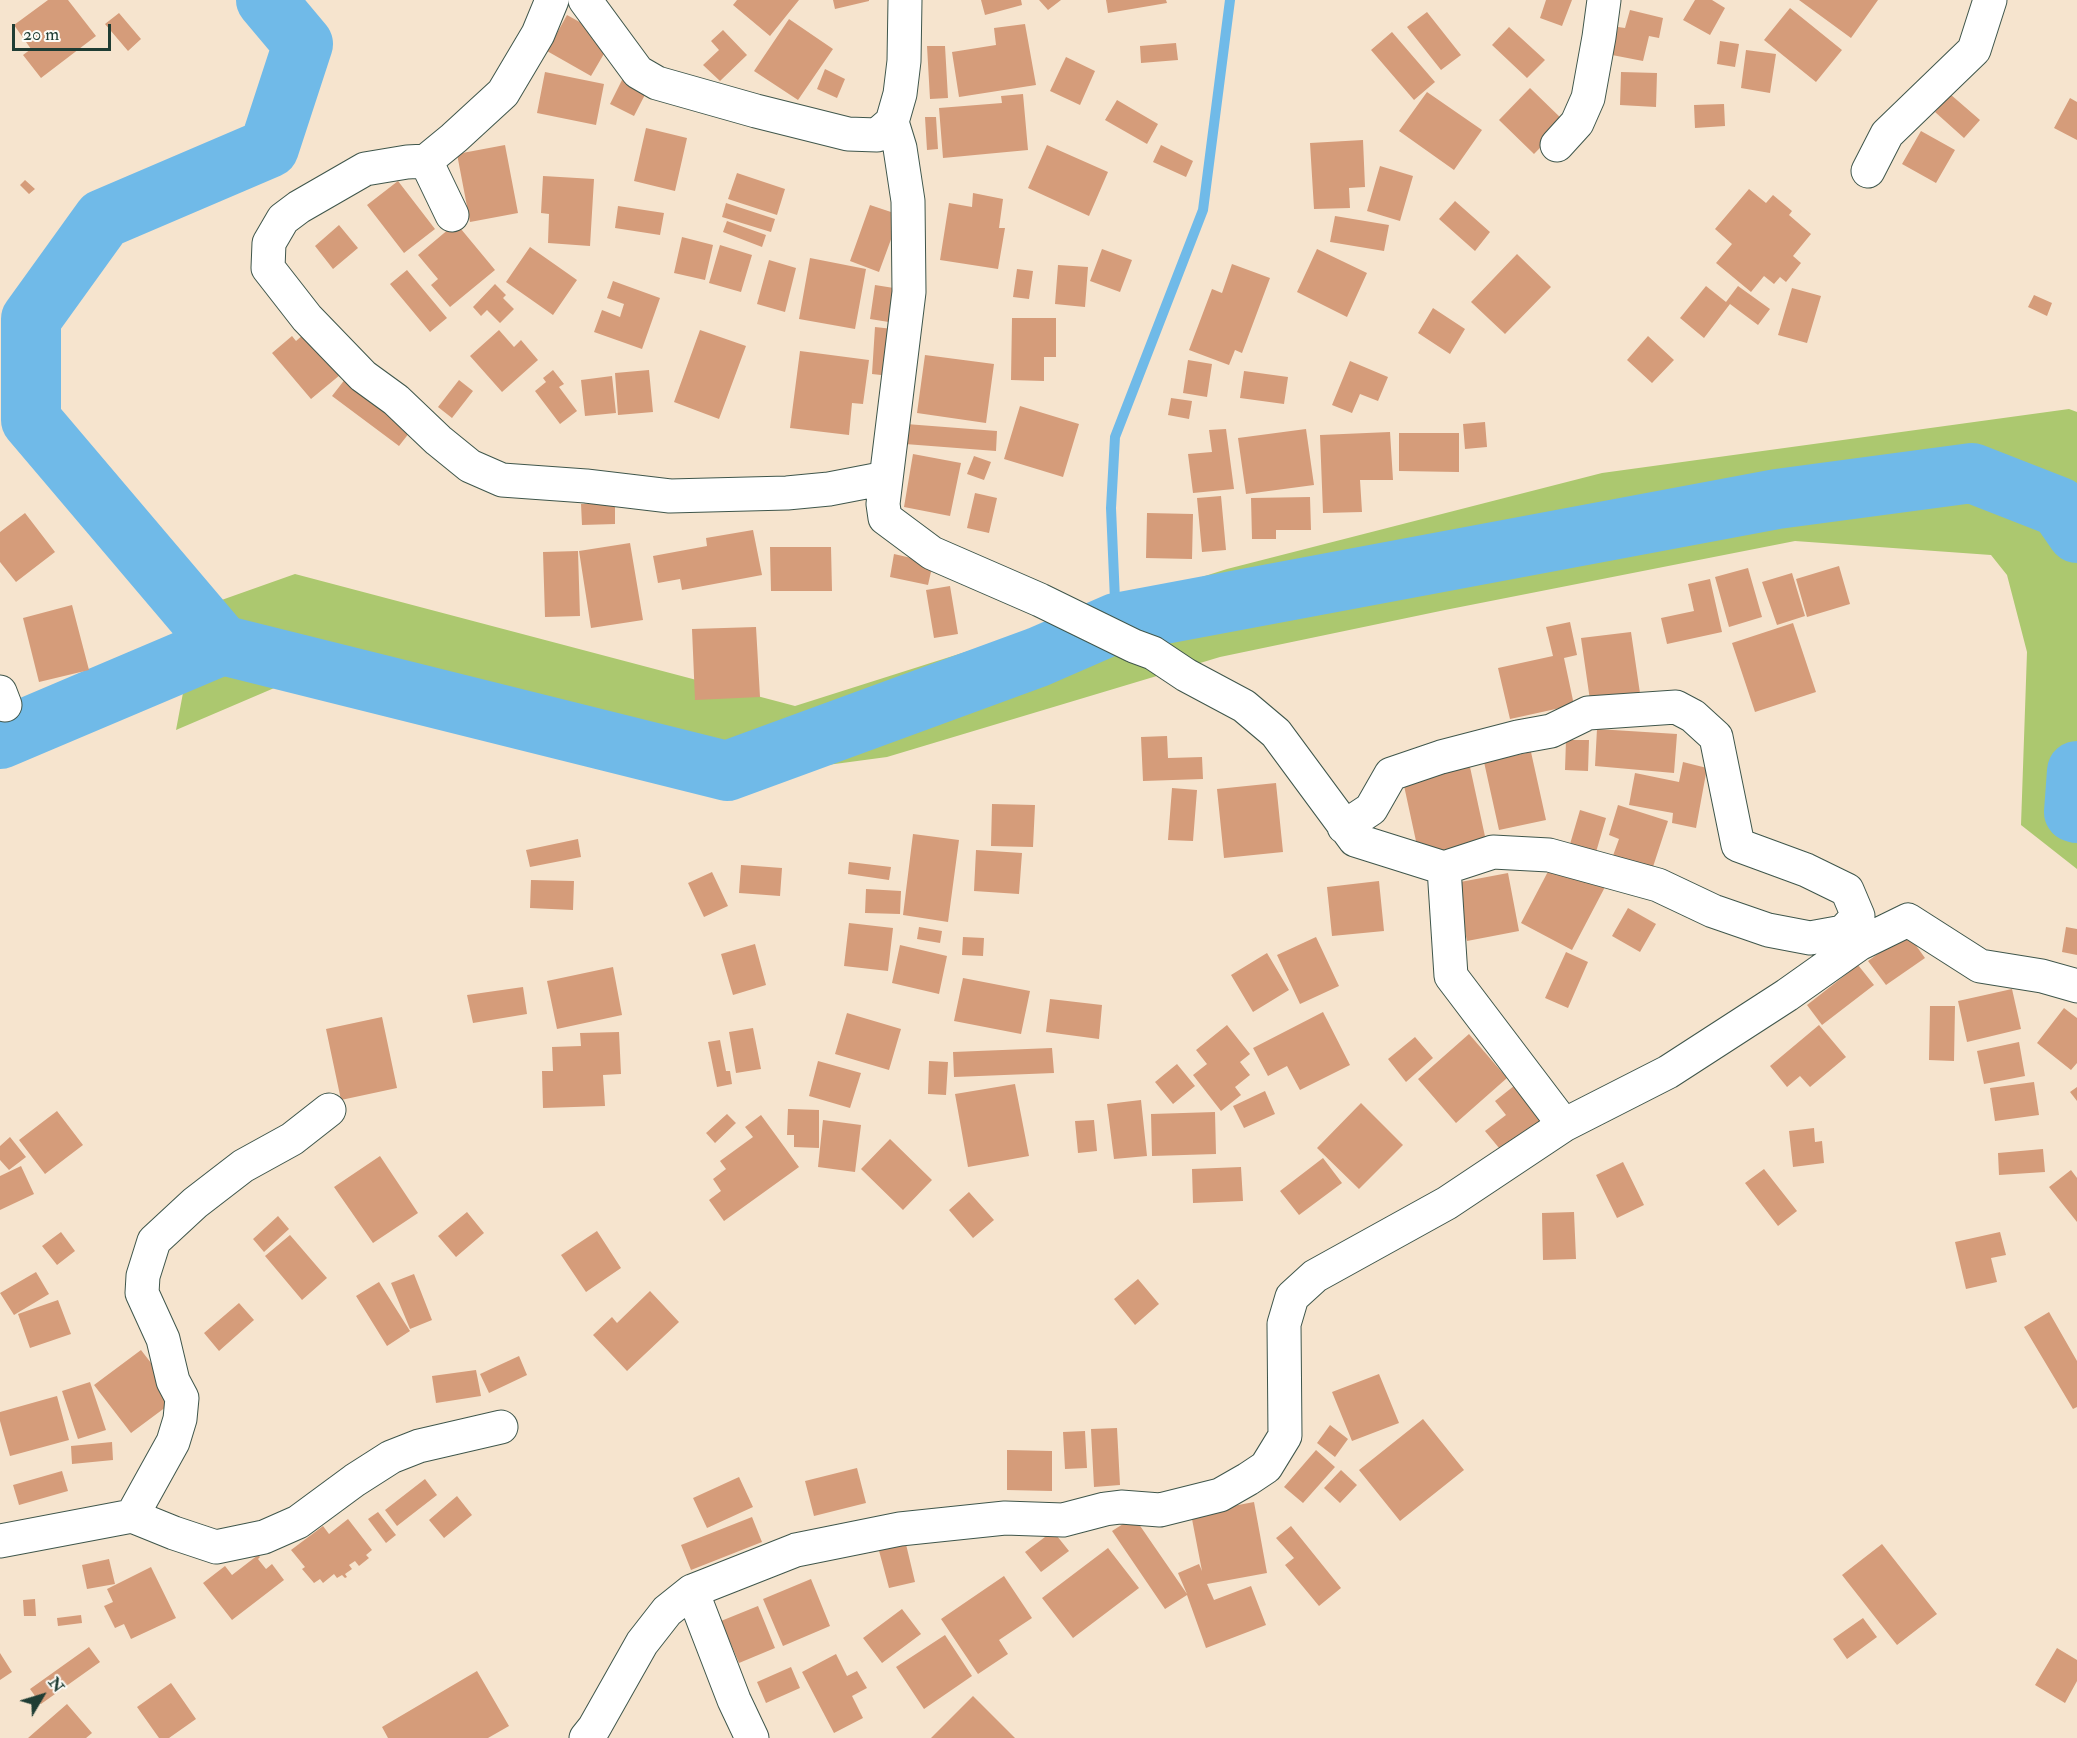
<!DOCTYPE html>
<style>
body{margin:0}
#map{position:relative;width:2077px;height:1738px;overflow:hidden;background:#f6e4ce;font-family:"IM FELL Double Pica",serif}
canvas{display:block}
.north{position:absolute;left:12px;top:1666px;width:60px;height:60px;-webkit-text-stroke:4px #fdfcf7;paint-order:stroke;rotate:52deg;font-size:16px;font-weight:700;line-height:24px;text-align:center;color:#1f3d34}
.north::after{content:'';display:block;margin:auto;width:21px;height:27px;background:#1f3d34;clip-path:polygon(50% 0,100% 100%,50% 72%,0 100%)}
.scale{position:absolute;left:12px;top:24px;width:99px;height:27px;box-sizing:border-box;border:3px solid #1f3d34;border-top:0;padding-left:8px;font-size:18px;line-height:21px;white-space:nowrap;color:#1f3d34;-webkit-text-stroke:4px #fdfcf7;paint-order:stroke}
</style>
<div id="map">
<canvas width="2077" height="1738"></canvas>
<div class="north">N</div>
<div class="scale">20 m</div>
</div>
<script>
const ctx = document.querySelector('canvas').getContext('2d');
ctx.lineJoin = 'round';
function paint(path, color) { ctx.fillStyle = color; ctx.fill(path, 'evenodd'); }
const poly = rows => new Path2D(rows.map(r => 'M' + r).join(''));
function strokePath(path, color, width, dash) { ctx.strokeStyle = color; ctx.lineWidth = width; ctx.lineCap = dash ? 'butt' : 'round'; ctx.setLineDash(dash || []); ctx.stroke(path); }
const green = poly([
 [2069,409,2077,412,2077,869,2021,825,2027,652,2007,575,1991,555,1795,541,1445,610,1220,657,887,757,678,785,300,677,176,730,199,608,295,574,795,706,1227,569,1602,473]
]);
const stream = poly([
 [1116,623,1111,508,1115,437,1203,210,1230,0]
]);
const river = poly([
 [222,645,31,420,31,319,103,219,269,148,303,44,266,0],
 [0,739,222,645,727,771,1038,657,1116,623,1777,499,1972,473,2059,507,2077,533],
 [2077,771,2074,812,2077,813]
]);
const building = poly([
 [48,0,68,0,96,36,41,78,23,55,31,49,14,25],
 [737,0,799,0,770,36,733,5],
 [833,0,869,0,869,1,835,9],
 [981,0,1021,0,1022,5,985,15],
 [1039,0,1061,0,1048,10],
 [1106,0,1166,0,1167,3,1108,13],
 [1546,0,1572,0,1562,26,1540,18],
 [1695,0,1712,0,1725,8,1710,35,1683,20],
 [1799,0,1878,0,1851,38],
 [1790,8,1842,50,1816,82,1764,40],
 [1630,10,1663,18,1659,38,1649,36,1643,61,1612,55,1618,27,1625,28],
 [1427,12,1461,55,1441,70,1407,27],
 [119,13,141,39,128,51,105,24],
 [567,15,612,40,591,76,547,51],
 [789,19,833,49,798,100,754,71],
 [1025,24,1036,85,959,97,952,52,996,45,994,28],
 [1509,27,1545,60,1527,78,1492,45],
 [723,30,747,55,720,81,703,65,719,50,711,41],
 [1392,32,1435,82,1414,100,1371,50],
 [1720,41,1739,44,1735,67,1717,64],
 [1176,43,1178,60,1141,63,1140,46],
 [927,46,945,46,948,98,930,99],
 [1746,50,1776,54,1770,93,1741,88],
 [1066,57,1095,71,1080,105,1050,91],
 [825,69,845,79,837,98,817,89],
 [545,72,604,84,596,125,537,113],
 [626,72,650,85,634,116,610,104],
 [1621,72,1657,73,1656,107,1620,105],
 [1530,88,1565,122,1534,154,1499,120],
 [1427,92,1482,130,1454,170,1399,131],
 [1023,94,1028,150,943,158,939,108,1002,103,1001,96],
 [1950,94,1980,120,1964,138,1935,112],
 [2070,98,2077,102,2077,140,2054,128],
 [1117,100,1158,124,1147,144,1105,120],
 [1724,104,1725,126,1695,128,1694,105],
 [925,117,936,117,938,149,927,150],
 [646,128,687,138,675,191,634,181],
 [1921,131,1955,150,1936,183,1902,164],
 [1363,140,1365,187,1349,188,1350,208,1314,209,1310,143],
 [505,145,518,213,470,222,457,154],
 [1047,145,1108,172,1089,216,1028,188],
 [1161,145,1193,161,1186,177,1153,162],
 [1380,166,1413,176,1400,221,1367,211],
 [737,173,785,189,777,215,728,199],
 [543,176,594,179,590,246,548,243,549,214,541,213],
 [25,180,35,189,29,194,20,185],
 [398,181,435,229,404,253,367,205],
 [1749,189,1766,203,1773,195,1792,211,1789,215,1811,234,1793,256,1801,263,1786,282,1780,277,1774,284,1764,276,1751,292,1716,263,1732,244,1715,229],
 [973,193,1003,199,999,228,1005,228,998,269,940,260,949,203,972,207],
 [1455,201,1490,232,1475,251,1439,219],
 [726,203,775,219,771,232,722,217],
 [870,205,900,215,879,272,850,261],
 [618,206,664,213,660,235,615,228],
 [1335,216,1389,225,1384,251,1330,242],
 [727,221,766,235,762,247,723,232],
 [456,223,495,270,450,307,431,285,438,279,418,255],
 [339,225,358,248,333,269,315,246],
 [682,237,713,245,705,280,674,273],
 [720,245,752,255,741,292,709,283],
 [530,247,577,280,553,315,506,282],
 [1102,249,1132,260,1120,292,1090,281],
 [1317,249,1367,273,1347,317,1297,292],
 [1517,254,1551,287,1505,334,1471,302],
 [810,258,866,269,855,329,799,319],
 [769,260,796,268,785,312,757,304],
 [1232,264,1270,278,1242,353,1235,350,1229,365,1189,350,1212,289,1222,293],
 [1058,265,1088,267,1085,307,1055,304],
 [1017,269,1033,271,1029,299,1013,297],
 [407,270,447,318,430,332,390,284],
 [613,281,660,298,642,349,594,332,602,310,620,317,624,304,607,298],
 [495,284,506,295,503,298,514,309,500,323,487,310,481,316,473,307],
 [875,285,900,289,895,323,870,319],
 [1706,286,1726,302,1738,286,1770,309,1758,325,1730,304,1704,338,1680,318],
 [1792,288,1821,296,1807,343,1778,335],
 [2034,295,2052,303,2047,316,2028,307],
 [1433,308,1465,329,1450,354,1418,333],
 [1012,318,1056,318,1056,357,1044,357,1044,381,1011,380],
 [875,327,893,329,890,376,872,374],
 [311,328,346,370,311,399,272,353,292,336,296,341],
 [499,330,514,347,521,340,538,360,502,392,470,356],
 [700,330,746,346,719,419,674,402],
 [1648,336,1674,360,1652,383,1627,360],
 [800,351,869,360,863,404,852,403,849,435,790,428],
 [925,355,994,364,986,423,917,413],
 [1188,360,1212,364,1207,397,1183,393],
 [1350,361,1388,377,1378,401,1360,394,1352,413,1332,405],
 [553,370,564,384,559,387,577,411,560,424,535,391,546,382,543,378],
 [649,370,653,412,618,415,615,373],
 [1244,371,1288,377,1284,404,1240,398],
 [612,376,616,413,585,416,581,380],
 [346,378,413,428,399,446,332,396],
 [459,380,473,391,452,418,438,407],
 [1171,398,1192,401,1189,419,1168,415],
 [1020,406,1079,424,1063,477,1004,459],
 [1485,422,1487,447,1465,449,1463,424],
 [906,424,997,431,996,451,905,444],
 [1226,429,1234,489,1193,493,1188,454,1212,452,1209,430],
 [1306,429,1314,485,1246,494,1238,438],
 [1390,432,1393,480,1360,480,1362,512,1323,513,1320,435],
 [1399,433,1459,433,1459,472,1399,471],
 [913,454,961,463,950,516,904,507],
 [974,456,991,462,984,480,967,474],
 [975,493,997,498,989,533,967,528],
 [1221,496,1226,550,1202,552,1197,498],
 [1310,497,1311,530,1276,530,1276,539,1252,539,1251,498],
 [615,503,615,524,582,525,581,504],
 [25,513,55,552,16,582,0,562,0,532],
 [1147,513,1193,514,1192,559,1146,558],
 [753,530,762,575,682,590,680,579,658,583,653,556,707,546,706,538],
 [630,543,643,620,591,628,579,551],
 [770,547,831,547,832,591,771,591],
 [578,551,580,616,545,617,543,552],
 [894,554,933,563,928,585,890,577],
 [1839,566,1850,604,1807,617,1796,579],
 [1748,568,1762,617,1729,627,1715,577],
 [1792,573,1805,616,1777,625,1762,582],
 [1710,579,1722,632,1667,644,1661,618,1694,611,1688,584],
 [950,586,958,634,934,638,926,590],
 [72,605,89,670,39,682,23,618],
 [1570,622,1577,655,1564,658,1574,705,1510,719,1498,668,1553,656,1546,627],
 [1793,623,1816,692,1755,712,1732,643],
 [756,627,760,697,695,700,692,629],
 [1631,632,1641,700,1591,707,1581,638],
 [1597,729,1677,734,1674,773,1595,766],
 [1167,736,1168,758,1202,757,1203,779,1143,781,1141,737],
 [1566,740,1589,740,1588,771,1565,770],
 [1531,752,1546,820,1499,830,1484,762],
 [1683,762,1707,768,1696,828,1672,823,1673,813,1629,805,1635,773,1679,782],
 [1470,767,1486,841,1419,855,1403,781],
 [1276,783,1283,852,1224,858,1217,789],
 [1172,788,1197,790,1193,841,1168,840],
 [992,804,1035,805,1033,847,991,846],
 [1618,805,1668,821,1650,876,1610,864,1619,839,1609,835],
 [1580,810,1606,818,1594,859,1568,851],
 [913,834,959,840,948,922,903,915],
 [578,839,581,857,530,867,526,850],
 [976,850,1022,853,1019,894,974,891],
 [1554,860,1605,887,1572,950,1521,923],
 [849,862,891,867,889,880,848,874],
 [741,865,782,868,780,896,739,893],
 [712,872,728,906,704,917,688,883],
 [1508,873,1519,931,1467,941,1455,883],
 [531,880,574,881,573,910,530,908],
 [1379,881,1384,931,1332,936,1327,887],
 [866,889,901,891,900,914,865,913],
 [1628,908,1656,924,1640,952,1612,936],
 [849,923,893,928,888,971,844,966],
 [919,927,942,931,940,943,917,939],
 [2066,927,2077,929,2077,955,2062,952],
 [1907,933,1925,958,1886,985,1868,961],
 [963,937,984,938,983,956,962,955],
 [1316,937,1339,986,1300,1004,1277,955],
 [755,944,766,985,733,995,721,954],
 [900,945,947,956,939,994,892,983],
 [1566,952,1588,962,1568,1008,1545,998],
 [1267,953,1289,990,1253,1012,1231,975],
 [1858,965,1874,985,1822,1025,1807,1005],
 [613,967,622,1015,557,1029,547,981],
 [963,978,1030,991,1021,1034,954,1021],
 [523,987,527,1014,473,1023,467,995],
 [2012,989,2021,1029,1967,1042,1958,1001],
 [1050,999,1102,1005,1099,1039,1046,1032],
 [1930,1006,1955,1006,1954,1061,1929,1060],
 [2064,1008,2077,1018,2077,1063,2071,1070,2037,1043],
 [1323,1012,1350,1065,1300,1090,1287,1066,1268,1076,1253,1048],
 [847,1013,901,1029,889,1070,835,1054],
 [382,1017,397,1088,341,1100,326,1029],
 [1227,1025,1250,1054,1240,1062,1250,1075,1235,1087,1241,1095,1221,1111,1193,1075,1207,1064,1196,1050],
 [1819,1025,1846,1057,1810,1087,1800,1076,1787,1087,1770,1066],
 [753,1028,761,1069,736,1073,729,1032],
 [619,1032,621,1074,603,1075,605,1106,543,1108,542,1071,553,1071,552,1047,581,1046,580,1033],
 [1469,1034,1507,1078,1456,1123,1418,1079],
 [1415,1037,1433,1058,1406,1082,1388,1059],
 [720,1040,726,1071,730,1071,732,1084,717,1087,708,1042],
 [2019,1042,2025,1076,1984,1084,1977,1051],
 [1052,1048,1054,1073,954,1077,953,1052],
 [818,1061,861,1073,850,1108,809,1096],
 [929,1061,948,1062,946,1095,928,1094],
 [1177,1064,1195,1086,1173,1104,1155,1082],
 [1519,1082,1548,1119,1504,1154,1485,1131,1506,1115,1495,1101],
 [2034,1082,2039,1115,1995,1121,1990,1088],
 [1015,1084,1029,1156,968,1167,955,1094],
 [2077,1087,2077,1101,2070,1092],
 [1265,1091,1275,1114,1244,1128,1233,1106],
 [1141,1100,1147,1156,1114,1159,1107,1104],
 [1361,1103,1403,1145,1359,1189,1317,1148],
 [788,1109,819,1110,819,1148,794,1147,794,1135,787,1135],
 [57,1111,83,1145,45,1174,19,1140],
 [1215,1112,1216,1154,1152,1156,1151,1114],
 [727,1114,736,1123,715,1143,706,1133],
 [761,1115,799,1167,724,1221,709,1200,721,1191,713,1179,726,1169,720,1161,753,1137,745,1127],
 [823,1120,861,1125,855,1172,818,1167],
 [1094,1120,1097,1151,1078,1153,1075,1121],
 [1814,1128,1815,1142,1822,1141,1824,1163,1793,1167,1789,1131],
 [10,1137,26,1157,9,1170,0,1160,0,1146],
 [890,1139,932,1180,903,1210,861,1169],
 [2043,1149,2045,1172,1999,1175,1998,1153],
 [380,1156,418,1213,373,1243,334,1187],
 [1323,1158,1342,1183,1299,1215,1280,1191],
 [1623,1162,1644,1205,1617,1218,1596,1175],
 [21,1166,34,1194,0,1210,0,1176],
 [1241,1167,1243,1201,1193,1203,1192,1169],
 [1764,1169,1797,1211,1778,1226,1745,1183],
 [2071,1170,2077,1178,2077,1222,2049,1187],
 [969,1192,994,1220,973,1238,949,1210],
 [467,1212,484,1233,456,1257,438,1236],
 [1574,1212,1576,1259,1543,1260,1542,1213],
 [278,1216,289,1229,264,1252,253,1239],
 [597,1231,621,1268,586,1292,561,1255],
 [61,1232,75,1251,57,1265,42,1246],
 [2000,1232,2006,1255,1991,1258,1997,1282,1966,1289,1955,1242],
 [290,1235,327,1278,302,1300,265,1256],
 [36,1272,49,1294,14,1315,0,1293],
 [414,1274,432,1320,410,1329,391,1283],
 [1138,1279,1159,1304,1135,1325,1114,1299],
 [379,1282,410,1331,387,1346,356,1296],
 [650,1291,679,1322,627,1371,593,1335,612,1317,617,1323],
 [58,1300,71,1334,30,1348,18,1314],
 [239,1303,254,1320,219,1351,204,1333],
 [2049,1312,2077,1361,2077,1407,2073,1409,2024,1327],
 [141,1350,178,1398,131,1433,94,1385],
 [519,1356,527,1375,489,1393,480,1374],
 [476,1370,481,1396,436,1403,432,1376],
 [1379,1374,1399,1423,1352,1441,1332,1392],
 [90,1382,106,1430,78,1439,62,1391],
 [57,1396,69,1440,10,1456,0,1421,0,1412],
 [1423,1419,1464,1470,1400,1521,1359,1470],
 [1330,1425,1348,1439,1335,1457,1317,1443],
 [1117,1428,1120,1485,1094,1487,1091,1429],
 [1085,1431,1087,1468,1065,1469,1063,1432],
 [112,1442,113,1460,72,1464,71,1446],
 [1007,1450,1052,1451,1052,1491,1007,1490],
 [1316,1450,1335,1467,1303,1503,1284,1487],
 [857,1468,866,1503,814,1516,805,1481],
 [1341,1470,1357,1485,1340,1503,1324,1488],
 [62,1471,68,1491,19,1505,13,1485],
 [739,1477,753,1507,707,1528,693,1498],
 [425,1479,437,1495,397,1526,385,1510],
 [457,1496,472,1515,444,1538,429,1520],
 [1254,1502,1267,1573,1207,1584,1214,1600,1251,1586,1266,1625,1206,1648,1187,1595,1165,1609,1112,1531,1134,1517,1187,1594,1178,1573,1199,1564,1202,1571,1191,1514],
 [378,1512,396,1535,386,1543,368,1519],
 [752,1517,762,1542,691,1570,681,1545],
 [348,1519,372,1550,366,1555,369,1558,359,1566,355,1561,349,1565,352,1569,345,1574,347,1577,345,1578,342,1575,337,1578,334,1574,323,1583,320,1579,314,1583,302,1569,305,1567,291,1550,323,1526,329,1534],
 [1291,1526,1341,1588,1319,1606,1285,1565,1294,1558,1276,1538],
 [1053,1531,1069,1551,1041,1572,1025,1552],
 [905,1540,915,1582,889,1588,878,1547],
 [1882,1544,1937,1614,1897,1645,1842,1575],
 [1108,1548,1139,1588,1073,1638,1042,1598],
 [258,1555,260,1557,258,1559,266,1569,272,1564,284,1580,232,1620,203,1583,225,1566,232,1575],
 [109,1559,115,1584,87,1589,82,1565],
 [151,1567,176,1618,131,1639,124,1624,115,1628,104,1606,113,1602,107,1589],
 [1004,1576,1032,1618,999,1640,1008,1654,978,1674,941,1619],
 [811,1579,830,1626,783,1646,763,1599],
 [35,1599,36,1616,24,1616,23,1600],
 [758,1606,775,1648,739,1663,721,1621],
 [902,1609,921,1634,882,1663,863,1638],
 [81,1615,82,1623,58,1626,57,1618],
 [1863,1618,1877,1637,1847,1659,1833,1639],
 [945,1635,972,1676,924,1709,896,1667],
 [89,1647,100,1662,41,1704,30,1689],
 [2057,1648,2077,1660,2077,1681,2065,1703,2035,1685],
 [0,1653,12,1672,0,1680],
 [836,1654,847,1676,857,1671,867,1688,852,1696,863,1718,834,1733,802,1672],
 [791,1667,800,1688,766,1703,757,1682],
 [477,1671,509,1726,488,1738,388,1738,382,1727],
 [171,1683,196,1719,169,1738,159,1738,137,1707],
 [973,1696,1015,1738,931,1738],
 [67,1704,92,1733,86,1738,28,1738]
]);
const street = poly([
 [585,0,638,72,657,83,756,111,848,134,877,135,892,122,900,94,904,61,905,0],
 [1557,145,1577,123,1588,98,1599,37,1604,0],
 [426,161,407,162,365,169,299,207,283,219,269,243,268,268,307,318,363,376,396,400,438,440,470,466,502,480,586,486,670,496,787,493,829,489,886,478],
 [1868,171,1887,134,1974,50,1990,0],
 [452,215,426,161,454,138,503,93,538,34,552,0],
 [0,692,5,705],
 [1344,827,1371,809,1391,774,1441,757,1518,737,1551,731,1588,713,1676,707,1693,716,1716,737,1738,845,1806,870,1847,890,1858,916,1843,932,1810,938,1768,930,1713,911,1658,885,1549,855,1493,852,1444,868],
 [1564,1125,1668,1072,1787,995,1859,944,1908,920,1980,966,2042,976,2077,986],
 [132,1516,173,1442,180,1419,182,1398,173,1381,163,1339,142,1293,143,1276,154,1241,195,1203,243,1166,292,1139,329,1110],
 [0,1541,132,1516,174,1533,216,1547,264,1537,298,1522,355,1480,391,1457,419,1446,501,1427],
 [692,1591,734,1700,752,1738],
 [586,1738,594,1728,642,1643,667,1611,692,1591,796,1550,900,1529,1005,1518,1063,1520,1105,1509,1121,1507,1160,1510,1220,1495,1248,1479,1266,1467,1285,1436,1284,1324,1292,1297,1315,1276,1447,1203,1564,1125,1451,976,1444,868,1355,840,1276,733,1244,706,1186,675,1153,653,1134,646,1040,600,932,553,885,518,883,504,909,292,908,201,900,148,892,122]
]);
paint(green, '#acc86f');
strokePath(stream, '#70bae8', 10);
strokePath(river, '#70bae8', 60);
paint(building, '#d59c7a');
strokePath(street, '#3f564b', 35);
strokePath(street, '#fff', 33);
</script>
